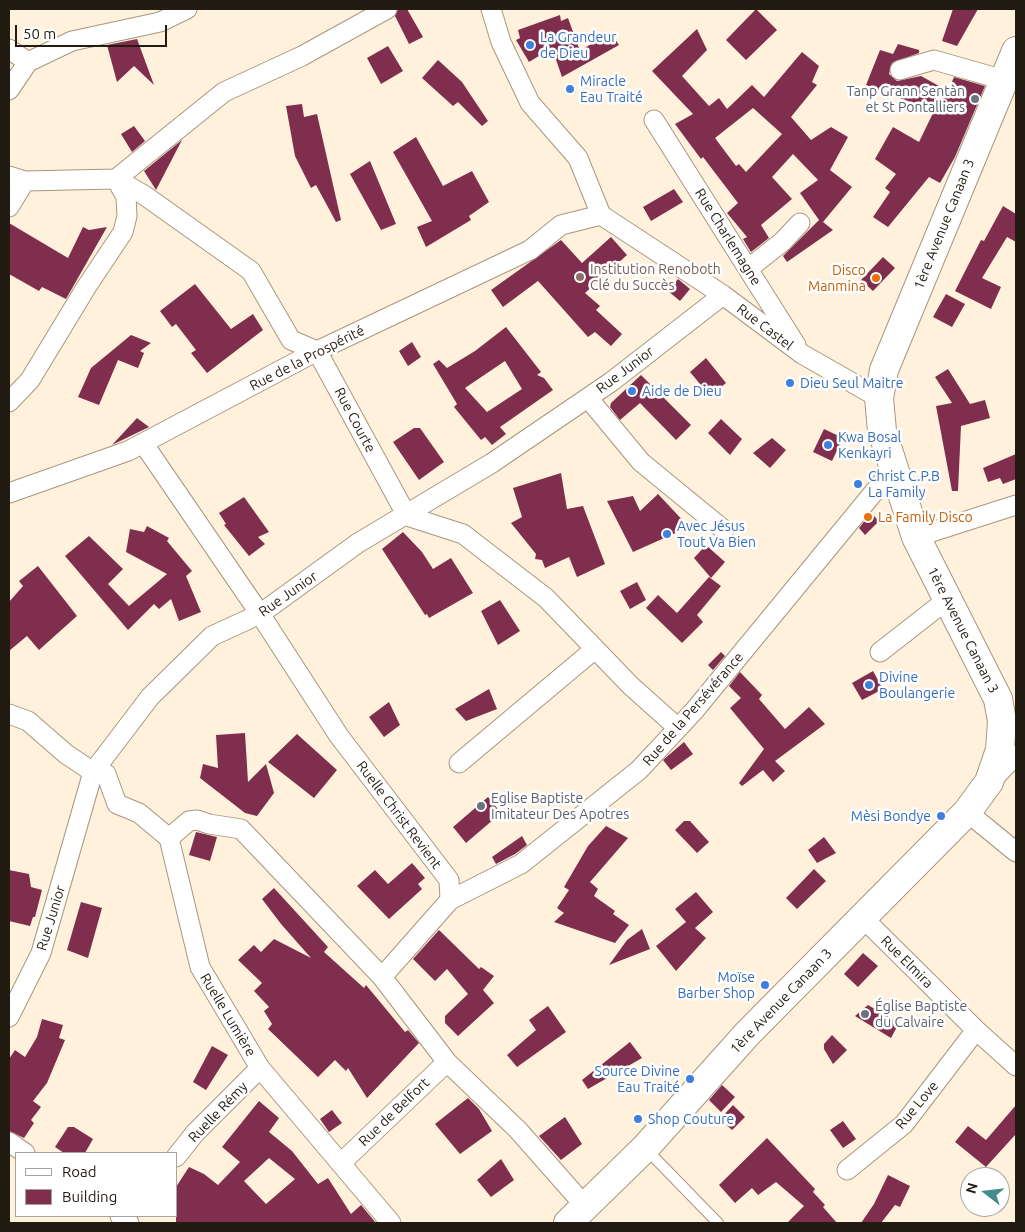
<!DOCTYPE html>
<meta charset="utf-8">
<style>
body{margin:0}
#map{position:relative;width:1025px;height:1232px;overflow:hidden;background:#fff1dc;font-family:Ubuntu,sans-serif}
canvas{display:block}
.frame{position:absolute;inset:0;border:10px solid #221b12;pointer-events:none}
.legend{position:absolute;left:15px;top:1152px;width:162px;height:65px;box-sizing:border-box;background:#fff;border:1px solid #a7a4a0;margin:0;padding:6px 9px;list-style:none;font-size:15px;color:#221b12}
.legend li{display:flex;align-items:center;gap:10px;height:25px}
.legend b{width:25px;border:1px solid #a7a4a0}
.north{position:absolute;left:960px;top:1167px;width:50px;height:50px;box-sizing:border-box;background:#fff;border:1px solid #a7a4a0;border-radius:50%;rotate:286deg;font-size:14px;font-weight:700;line-height:20px;text-align:center;color:#221b12}
.north::after{content:'';display:block;margin:auto;width:18px;height:22px;background:#448b8a;clip-path:polygon(50% 0,100% 100%,50% 72%,0 100%)}
.scale{position:absolute;left:15px;top:25px;width:152px;height:22px;box-sizing:border-box;border:2px solid #221b12;border-top:0;padding-left:6px;font-size:15px;line-height:18px;white-space:nowrap;color:#221b12;-webkit-text-stroke:4px #fff;paint-order:stroke}
</style>
<div id="map">
<canvas width="1025" height="1232"></canvas>
<div class="frame"></div>
<ul class="legend">
<li><b style="height:6px;background:#fff"></b>Road</li>
<li><b style="height:14px;background:#802e4d"></b>Building</li>
</ul>
<div class="north">N</div>
<div class="scale">50 m</div>
</div>
<script>
const ctx = document.querySelector('canvas').getContext('2d');
ctx.lineJoin = 'round';
function paint(path, color) { ctx.fillStyle = color; ctx.fill(path, 'evenodd'); }
const poly = rows => new Path2D(rows.map(r => 'M' + r).join(''));
function strokePath(path, color, width, dash) { ctx.strokeStyle = color; ctx.lineWidth = width; ctx.lineCap = dash ? 'butt' : 'round'; ctx.setLineDash(dash || []); ctx.stroke(path); }
function drawText(font, color, halo, rows, align = 'center') {
  ctx.font = font + ' Ubuntu,sans-serif'; ctx.lineWidth = 5; ctx.setLineDash([]); ctx.textBaseline = 'middle'; ctx.strokeStyle = halo; ctx.fillStyle = color; for (const [text, x, y, turn = 0] of rows) {
    ctx.save(); ctx.translate(x, y); ctx.rotate((+turn || 0) * Math.PI / 180); ctx.textAlign = isNaN(turn) ? turn : align; if (halo) ctx.strokeText(text, 0, 0); ctx.fillText(text, 0, 0); ctx.restore();
  }
}
const building = poly([
 [398,9,407,9,423,37,409,44,395,16],
 [756,9,777,30,746,60,726,40],
 [953,9,978,9,957,46,942,41],
 [560,15,561,21,568,18,580,51,610,32,619,45,562,77,552,48,529,62,516,40,520,38,518,30],
 [697,29,707,50,682,76,709,106,719,98,727,109,752,85,764,97,802,52,819,66,812,82,817,85,791,117,811,140,831,127,848,137,830,170,852,187,823,222,833,230,787,262,783,256,819,220,800,193,818,180,793,154,772,177,792,199,761,225,769,238,751,252,743,239,747,237,727,213,738,203,703,157,701,159,675,124,693,114,652,71],
 [753,108,782,134,746,172,739,164,736,166,715,138],
 [137,39,154,85,134,66,117,82,107,45],
 [898,44,919,50,919,53,892,63,889,74,897,81,921,76,948,91,954,77,985,86,955,157,940,183,929,177,888,227,873,217,890,192,885,188,896,174,875,159,893,127,919,142,934,111,866,85,880,50,893,54],
 [388,46,403,71,381,84,367,58],
 [438,60,462,82,488,121,482,126,458,102,453,106,422,78],
 [302,104,304,117,317,114,341,220,336,222,316,185,311,188,295,156,286,106],
 [134,126,145,141,132,152,121,134],
 [416,137,443,186,472,171,489,202,469,216,471,220,426,247,417,227,432,221,393,152],
 [182,140,156,190,144,171],
 [370,161,396,224,381,230,350,174],
 [674,189,683,202,651,221,643,207],
 [1003,206,1016,214,1016,242,1007,237,982,278,1001,287,991,309,955,291,981,240,984,241],
 [9,223,68,258,83,227,89,230,107,227,66,299,42,287,39,291,9,274],
 [611,237,627,255,585,293,600,306,596,310,622,334,611,346,595,332,588,337,538,281,503,307,491,290,561,240,582,263],
 [883,257,895,268,873,291,861,280],
 [678,279,690,289,680,301,668,291],
 [195,284,231,329,253,314,263,330,207,373,191,353,196,350,176,324,172,327,160,311],
 [946,294,965,304,952,327,933,317],
 [506,327,541,372,537,375,544,378,553,390,500,427,506,434,492,445,485,437,481,440,454,407,457,404,433,364,439,360,447,368,475,351],
 [505,361,522,389,487,412,465,388],
 [131,335,151,343,140,351,144,353,138,368,118,360,99,405,78,397,91,368],
 [412,342,421,357,408,366,399,351],
 [706,358,726,383,710,396,690,372],
 [948,369,970,404,985,400,990,418,961,426,958,491,952,491,936,406,952,403,935,377],
 [641,375,691,425,676,440,640,403,620,420,610,407,611,403],
 [137,418,149,427,112,445],
 [721,419,742,439,730,455,708,433],
 [414,428,420,428,444,462,419,480,393,442],
 [824,429,843,438,832,461,813,452],
 [772,438,786,450,770,468,753,453],
 [1016,454,1016,479,1003,484,1000,478,988,482,983,468],
 [561,473,567,509,583,506,605,564,577,577,569,557,545,568,542,560,535,559,536,554,511,523,522,517,513,488],
 [658,494,689,527,633,552,607,501,633,496,640,511],
 [244,497,269,532,258,537,265,544,249,556,224,525,226,524,219,513],
 [871,513,879,521,865,535,859,528],
 [147,526,169,538,167,541,192,571,186,576,201,612,179,621,171,599,159,609,154,604,128,630,65,556,89,536,123,569,108,584,129,606,167,574,126,552,130,529,144,532],
 [403,532,422,552,433,569,451,558,473,593,429,618,427,614,425,615,382,549],
 [706,545,725,562,711,578,694,558],
 [38,566,77,616,39,650,27,636,9,651,9,602,23,586,19,581],
 [709,577,721,586,697,615,703,622,682,643,646,608,658,595,677,613],
 [637,582,646,600,630,609,620,591],
 [500,600,520,631,498,645,481,611],
 [721,652,725,656,713,670,708,665],
 [873,671,883,689,862,700,852,683],
 [740,672,762,695,759,699,785,729,809,707,825,724,775,761,785,771,773,782,763,770,742,786,739,783,764,749,730,708,741,698,729,686],
 [489,689,497,709,466,721,455,709],
 [389,702,400,725,384,737,369,717],
 [245,733,248,782,266,764,274,793,257,816,245,813,200,778,203,764,218,768,216,735],
 [297,734,337,770,314,798,268,762],
 [684,742,693,754,671,770,663,760],
 [488,797,501,813,466,843,453,827],
 [684,821,690,821,709,842,697,853,675,830],
 [606,826,628,838,590,882,598,889,594,896,615,911,613,914,629,925,615,943,554,922,564,913,557,908,569,890,564,887,588,846],
 [196,832,217,837,210,861,189,855],
 [522,836,527,845,515,854,496,864,492,857],
 [824,837,836,853,817,863,808,850],
 [412,863,425,878,418,884,422,889,389,919,357,886,375,870,388,884],
 [814,869,826,881,797,909,786,898],
 [9,870,29,874,31,887,42,890,35,917,33,917,30,926,9,921],
 [274,888,328,947,324,952,364,988,366,985,405,1032,408,1030,419,1043,367,1098,348,1068,346,1071,335,1060,318,1077,268,1029,272,1024,264,1011,269,1007,254,991,262,983,238,960,254,945,261,952,274,939,311,958,281,924,262,899],
 [696,892,713,912,695,928,706,938,676,971,656,946,686,922,675,909],
 [81,902,102,908,88,958,67,950],
 [642,929,650,949,609,965,627,940],
 [439,930,479,969,481,967,494,976,483,990,494,1003,458,1036,445,1023,445,1016,468,994,447,969,435,981,413,959],
 [863,953,878,966,858,987,844,974],
 [868,1005,899,1023,891,1038,855,1016],
 [548,1006,566,1032,517,1067,507,1055,536,1030,529,1020],
 [42,1019,63,1025,59,1038,65,1040,47,1083,33,1101,41,1107,31,1120,34,1123,24,1138,9,1131,9,1059,15,1050,25,1057,37,1037],
 [832,1035,847,1050,833,1064,824,1049,824,1044],
 [630,1042,642,1058,588,1089,582,1080],
 [212,1046,228,1055,206,1090,193,1082],
 [722,1085,735,1097,721,1112,709,1100],
 [468,1098,479,1109,492,1131,460,1154,435,1124],
 [259,1101,279,1118,269,1132,292,1151,318,1184,328,1178,351,1214,361,1205,376,1223,176,1223,176,1187,189,1167,204,1174,218,1185,240,1162,222,1147],
 [269,1158,295,1179,266,1204,244,1181],
 [733,1105,745,1117,732,1130,720,1119],
 [1016,1105,1016,1134,986,1167,955,1142,968,1126,986,1140],
 [332,1110,342,1123,329,1132,320,1119],
 [565,1117,582,1144,561,1160,539,1136],
 [843,1121,856,1139,843,1148,830,1130],
 [68,1127,74,1127,93,1139,85,1153,64,1153,55,1147],
 [767,1138,815,1189,813,1192,825,1205,823,1207,837,1223,787,1223,804,1206,776,1182,758,1195,752,1188,735,1203,719,1185],
 [501,1159,514,1180,491,1197,477,1180],
 [888,1175,910,1186,900,1207,895,1205,881,1223,861,1223,874,1204]
]);
const lane = poly([
 [646,1149,718,1223]
]);
const street = poly([
 [491,9,501,42,530,103,578,158,601,215,723,295,802,354,879,398],
 [9,49,28,62],
 [900,70,934,60,1004,80],
 [9,90,28,62,72,41,160,22,187,9],
 [654,120,796,345],
 [9,176,25,181,116,179,144,195,251,271,291,340,317,351,407,516,463,534,546,598,631,686,678,728],
 [9,207,25,181],
 [748,269,782,242,800,223],
 [588,398,641,462,724,530],
 [9,402,30,380,87,286,123,232,127,216,126,197,116,179,224,92,302,56,387,9],
 [143,443,260,614,339,736,449,880,450,900,382,977,447,1062,518,1130,585,1206],
 [9,493,128,451,317,351,530,250,561,225,601,215],
 [916,537,1016,505],
 [880,652,948,599],
 [9,714,28,721,66,754,93,772,106,774,117,804,139,813,169,838,200,967,260,1068,391,1223],
 [459,763,595,649],
 [994,778,1016,755],
 [967,812,1016,852],
 [169,838,189,821,197,820,209,824,241,829,382,977],
 [450,900,521,864,639,770,694,711,893,469],
 [863,918,976,1030,1016,1066],
 [9,1017,41,953,93,772,150,697,212,636,260,614,358,543,492,463,611,382,723,295],
 [9,1142,25,1153],
 [176,1157,195,1133,260,1068],
 [341,1163,447,1062],
 [847,1170,904,1124,976,1030],
 [120,1216,129,1223]
]);
const secondary = poly([
 [568,1223,645,1148,748,1033,967,812,989,782,1000,750,1002,721,998,699,916,537,882,431,879,398,884,370,1016,51]
]);
const markers = [
 [530,45,5,"#3f7fe0"],
 [570,89,5,"#3f7fe0"],
 [975,99,5,"#6b7280"],
 [580,277,5,"#8d6e63"],
 [876,278,5,"#e8710a"],
 [790,383,5,"#3f7fe0"],
 [632,391,5,"#3f7fe0"],
 [828,445,5,"#3f7fe0"],
 [858,484,5,"#3f7fe0"],
 [868,517,5,"#e8710a"],
 [667,534,5,"#3f7fe0"],
 [869,685,5,"#3f7fe0"],
 [481,806,5,"#6b7280"],
 [941,816,5,"#3f7fe0"],
 [765,985,5,"#3f7fe0"],
 [865,1014,5,"#6b7280"],
 [690,1079,5,"#3f7fe0"],
 [638,1119,5,"#3f7fe0"]
];
const shopNames = [
 ["La Grandeur",540,37],
 ["de Dieu",540,53],
 ["Miracle",580,81],
 ["Eau Traité",580,97],
 ["Dieu Seul Maitre",800,383],
 ["Aide de Dieu",642,391],
 ["Kwa Bosal",838,437],
 ["Kenkayri",838,453],
 ["Christ C.P.B",868,476],
 ["La Family",868,492],
 ["Avec Jésus",677,526],
 ["Tout Va Bien",677,542],
 ["Divine",879,677],
 ["Boulangerie",879,693],
 ["Mèsi Bondye",931,816,"right"],
 ["Moïse",755,977,"right"],
 ["Barber Shop",755,993,"right"],
 ["Source Divine",680,1071,"right"],
 ["Eau Traité",680,1087,"right"],
 ["Shop Couture",648,1119]
];
const worshipNames = [
 ["Tanp Grann Sentàn",965,91,"right"],
 ["et St Pontalliers",965,107,"right"],
 ["Eglise Baptiste",491,798],
 ["Imitateur Des Apotres",491,814],
 ["Église Baptiste",875,1006],
 ["du Calvaire",875,1022]
];
const streetNames = [
 ["1ère Avenue Canaan 3",944,224,-68],
 ["Rue Charlemagne",728,237,58],
 ["Rue Castel",765,327,37],
 ["Rue de la Prospérité",307,358,-27],
 ["Rue Junior",625,370,-37],
 ["Rue Courte",355,420,62],
 ["Rue Junior",288,594,-35],
 ["1ère Avenue Canaan 3",963,630,63],
 ["Rue de la Persévérance",693,709,-49],
 ["Ruelle Christ Revient",399,815,53],
 ["Rue Junior",51,918,-73],
 ["Rue Elmira",907,962,45],
 ["1ère Avenue Canaan 3",781,1001,-46],
 ["Ruelle Lumière",228,1015,59],
 ["Rue Love",917,1105,-50],
 ["Ruelle Rémy",218,1112,-46],
 ["Rue de Belfort",394,1112,-44]
];
const educationNames = [
 ["Institution Renoboth",590,269],
 ["Clé du Succès",590,285]
];
const foodNames = [
 ["Disco",866,270],
 ["Manmina",866,286],
 ["La Family Disco",878,517,"left"]
];
paint(building, '#802e4d');
strokePath(lane, '#a7977e', 12);
strokePath(street, '#a7977e', 21);
strokePath(secondary, '#a7977e', 30);
strokePath(lane, '#fff', 10);
strokePath(street, '#fff', 19);
strokePath(secondary, '#fff', 28);
for (const [x, y, r, color] of markers) { const dot = new Path2D(); dot.arc(x, y, r, 0, 2 * Math.PI); ctx.fillStyle = color; ctx.fill(dot); strokePath(dot, '#fff', 2); }
drawText('14px', '#366cbe', '#fff', shopNames, 'left');
drawText('14px', '#5b616d', '#fff', worshipNames, 'left');
drawText('14px', '#221b12', '#fff', streetNames);
drawText('14px', '#785e54', '#fff', educationNames, 'left');
drawText('14px', '#c56008', '#fff', foodNames, 'right');
</script>
